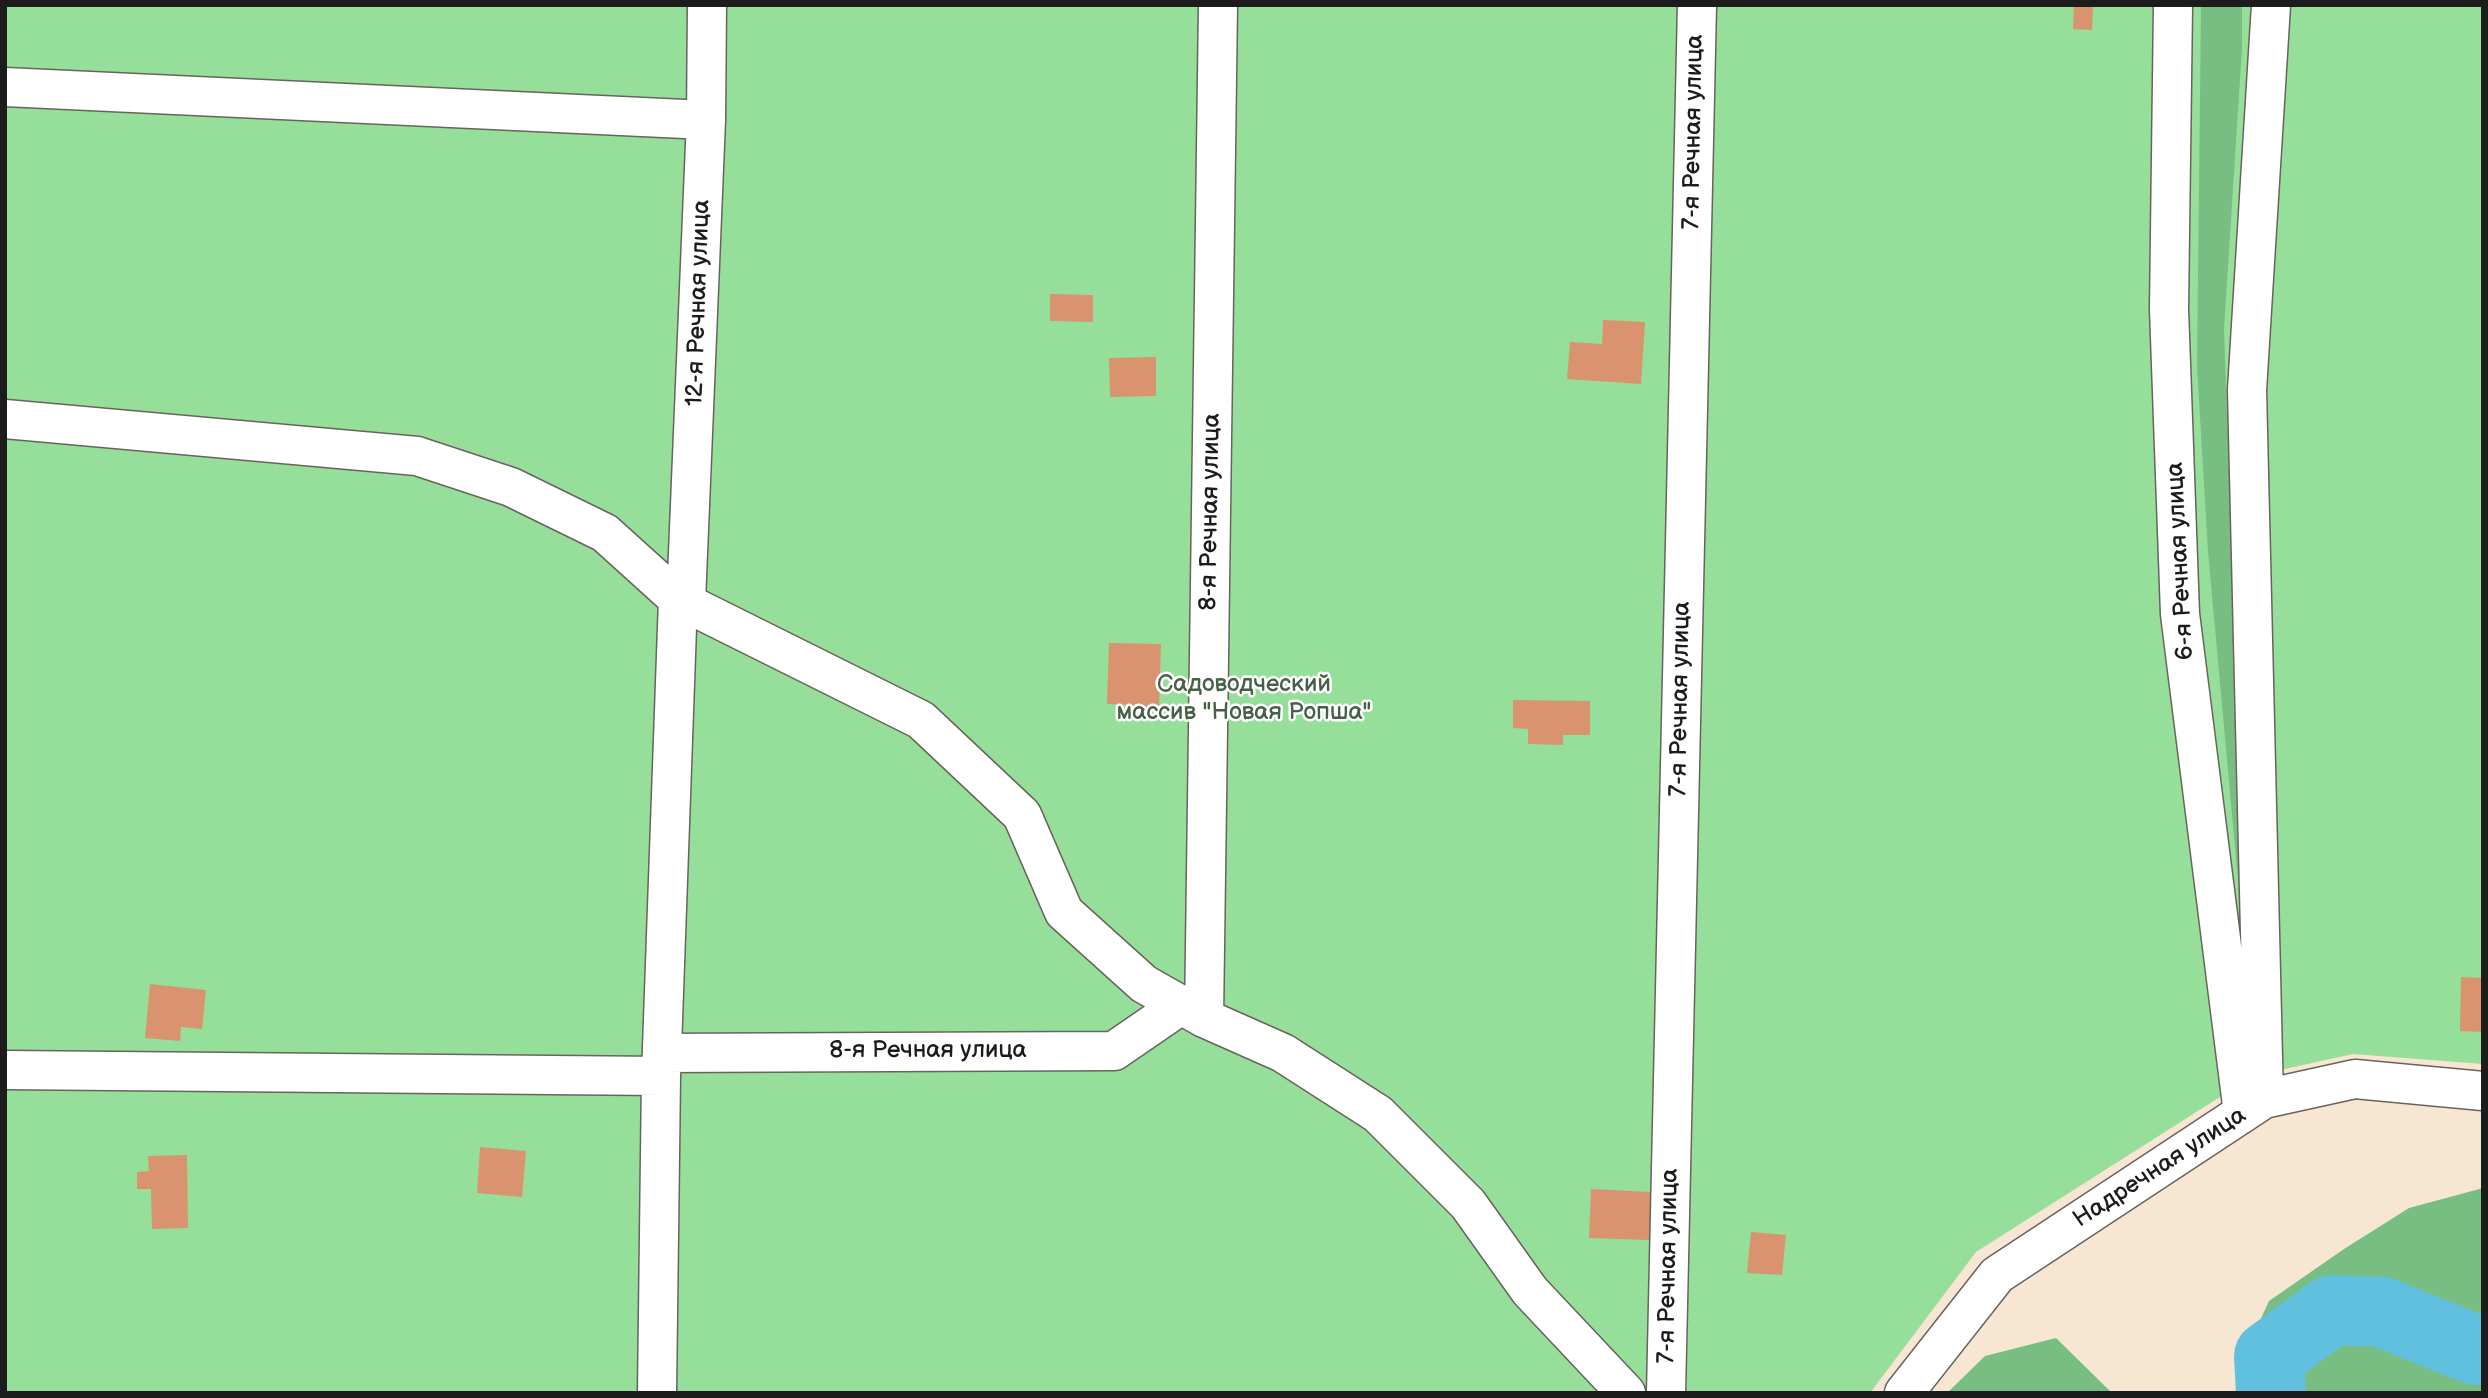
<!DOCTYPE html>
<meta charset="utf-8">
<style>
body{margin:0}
#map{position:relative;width:2488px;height:1398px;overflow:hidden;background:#f7e7d2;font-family:"Balsamiq Sans",sans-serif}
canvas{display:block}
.frame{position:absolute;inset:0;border:7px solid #1c1c1c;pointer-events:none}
</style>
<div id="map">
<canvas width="2488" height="1398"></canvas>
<div class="frame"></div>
</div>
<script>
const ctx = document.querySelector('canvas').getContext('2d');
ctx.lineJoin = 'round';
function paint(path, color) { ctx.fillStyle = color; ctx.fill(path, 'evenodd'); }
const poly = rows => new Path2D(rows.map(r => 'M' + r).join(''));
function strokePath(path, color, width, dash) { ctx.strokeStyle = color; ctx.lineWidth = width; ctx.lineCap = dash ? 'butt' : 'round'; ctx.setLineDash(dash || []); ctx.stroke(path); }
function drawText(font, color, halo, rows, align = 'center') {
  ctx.font = font + ' "Balsamiq Sans",sans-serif'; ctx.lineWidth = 5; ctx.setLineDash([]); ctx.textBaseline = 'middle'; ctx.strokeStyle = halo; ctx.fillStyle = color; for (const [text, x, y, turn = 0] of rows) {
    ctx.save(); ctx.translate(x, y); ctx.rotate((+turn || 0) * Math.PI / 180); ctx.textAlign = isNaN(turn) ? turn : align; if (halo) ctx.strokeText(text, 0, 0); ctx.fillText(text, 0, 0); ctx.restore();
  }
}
const green = poly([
 [5,5,2483,5,2483,1064,2353,1054,2253,1076,1976,1252,1870,1393,5,1393]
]);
const forest = poly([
 [2201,5,2242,5,2242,48,2224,329,2244,889,2252,1033,2208,552,2197,367],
 [2483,1188,2483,1393,2237,1393,2251,1340,2269,1301,2344,1249,2409,1208],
 [2056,1338,2112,1393,1947,1393,1985,1356]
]);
const river = poly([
 [2271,1393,2269,1356,2332,1310,2382,1312,2476,1350,2483,1349]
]);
const building = poly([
 [2074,5,2093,5,2092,30,2073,29],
 [1050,294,1093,295,1093,322,1050,321],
 [1603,320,1645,322,1641,384,1567,379,1570,342,1602,344],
 [1156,357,1156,396,1110,397,1109,358],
 [1109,643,1161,644,1159,710,1151,711,1151,716,1129,715,1129,705,1107,704],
 [1513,700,1590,701,1590,735,1563,735,1563,745,1528,744,1528,729,1513,728],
 [2461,977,2483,978,2483,1032,2460,1031],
 [150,984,206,990,202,1029,181,1027,180,1041,145,1038],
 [480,1147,526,1151,522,1197,477,1193],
 [187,1155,188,1228,152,1229,151,1189,137,1189,137,1172,149,1171,148,1156],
 [1591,1189,1651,1192,1649,1240,1589,1238],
 [1751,1232,1786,1235,1782,1275,1747,1273]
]);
const minor = poly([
 [2173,5,2169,309,2180,614,2243,1113],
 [5,87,706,120],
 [5,419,417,456,511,487,605,533,678,599,921,720,1022,815,1064,912,1144,984,1204,1018,1283,1053,1378,1114,1468,1204,1530,1291,1626,1393],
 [686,601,706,120,707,5],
 [1204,1018,1218,5],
 [662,1053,1114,1051,1181,1005],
 [5,1070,661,1076],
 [2264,1099,2247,390,2271,5],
 [657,1393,661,1076,678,599],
 [1666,1393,1697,5],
 [1904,1393,1997,1275,2264,1099,2355,1079,2483,1091]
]);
const streetNames = [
 ["7-я Речная улица",1694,132,-89],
 ["12-я Речная улица",699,303,-88],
 ["8-я Речная улица",1211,512,-89],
 ["6-я Речная улица",2181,561,-93],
 ["7-я Речная улица",1681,699,-89],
 ["8-я Речная улица",928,1051],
 ["Надречная улица",2160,1168,-33],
 ["7-я Речная улица",1669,1266,-89]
];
const parkNames = [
 ["Садоводческий",1244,685],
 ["массив \"Новая Ропша\"",1244,713]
];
paint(green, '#95df9a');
paint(forest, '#78be82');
strokePath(river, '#61c0df', 70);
paint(building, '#d9936f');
strokePath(minor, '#69635c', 41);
strokePath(minor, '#fff', 38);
drawText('24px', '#1c1c1c', '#fff', streetNames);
drawText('24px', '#466048', '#fff', parkNames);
</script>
